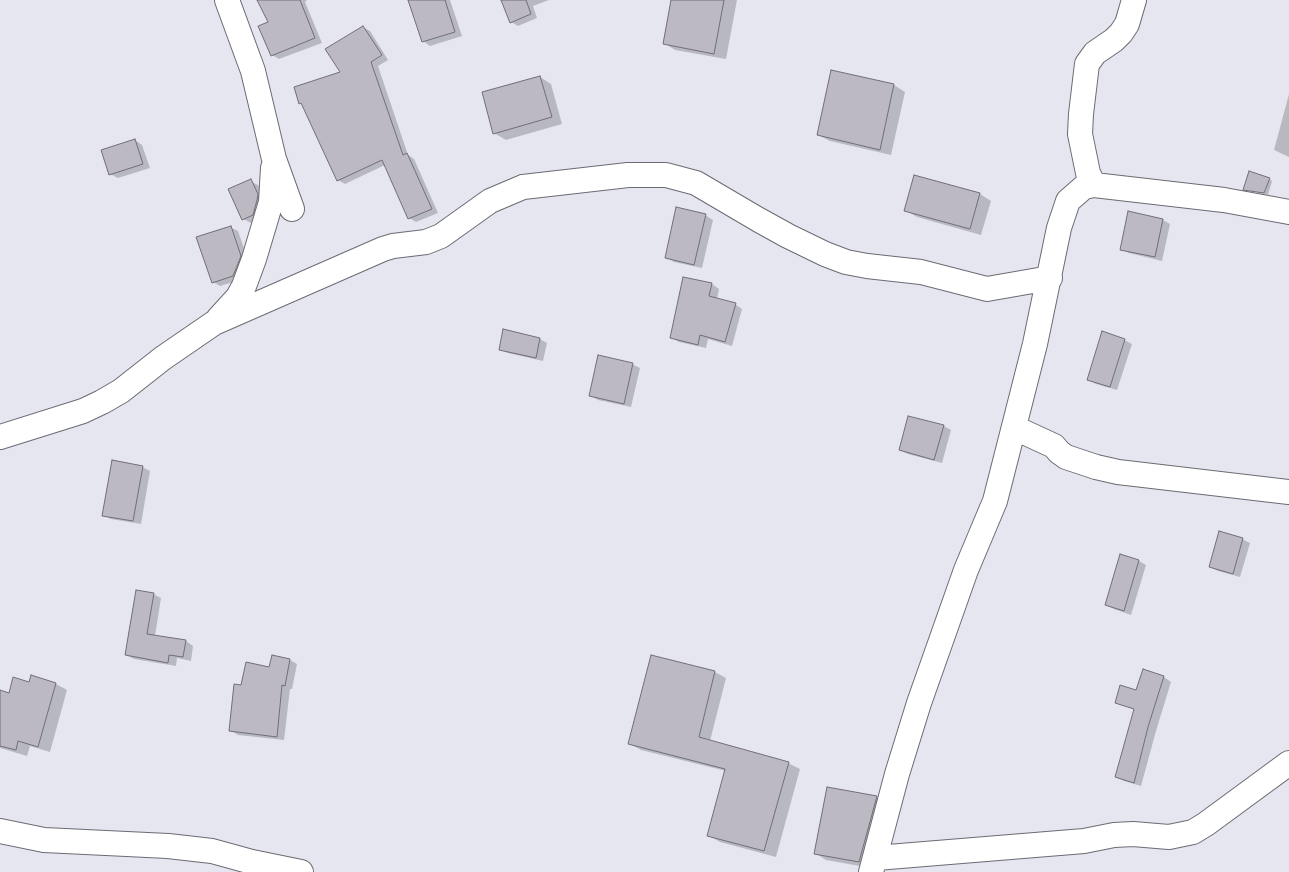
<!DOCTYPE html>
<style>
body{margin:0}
canvas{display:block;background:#e6e6f1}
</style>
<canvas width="1289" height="872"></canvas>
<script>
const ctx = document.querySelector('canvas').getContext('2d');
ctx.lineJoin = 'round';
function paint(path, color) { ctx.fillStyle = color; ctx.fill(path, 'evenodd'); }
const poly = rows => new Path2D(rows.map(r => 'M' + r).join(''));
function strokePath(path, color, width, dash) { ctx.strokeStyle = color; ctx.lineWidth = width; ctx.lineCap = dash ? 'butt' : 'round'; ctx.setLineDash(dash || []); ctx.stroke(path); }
const shadow = poly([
 [259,0,307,0,305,2,322,43,279,59,272,55,270,23],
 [411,0,450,0,462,36,430,46,423,41],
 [503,0,549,0,533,6,537,18,518,26,511,22],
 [672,0,737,0,726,59,675,50,664,43],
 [363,27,370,31,388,60,378,66,408,155,414,159,438,213,416,222,409,218,385,165,345,184,338,180,341,72],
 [832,72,894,85,905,92,891,155,830,141,818,135],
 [540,77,551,84,562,124,506,140,494,133],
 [1289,94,1289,157,1274,150],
 [135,140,142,145,150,168,118,178,110,174],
 [915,176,980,194,991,201,981,235,917,217,905,210],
 [1269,179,1272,181,1268,195,1245,189],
 [250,181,258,185,265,200,260,219,251,223,243,219],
 [1129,212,1163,220,1170,224,1162,261,1129,253,1121,249],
 [705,215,713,220,702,268,674,262,666,257],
 [230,227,238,231,248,260,240,280,220,286,213,282],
 [712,284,719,289,717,299,735,304,742,309,732,346,708,339,706,348,679,342,671,337],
 [540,339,547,343,543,361,508,353,500,349],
 [1124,340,1132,344,1117,390,1096,384,1088,379],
 [632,364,640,368,631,407,598,400,591,396],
 [944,426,951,430,942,463,908,454,900,450],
 [142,467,150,471,141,524,111,519,103,515],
 [1242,539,1250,543,1240,577,1218,571,1210,567],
 [1121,556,1139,561,1146,565,1131,615,1114,609,1106,605],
 [153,594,161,598,155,636,186,641,193,646,191,661,177,658,176,666,134,659,126,655],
 [652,656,715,672,726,678,710,741,788,763,800,769,776,857,720,842,708,835,726,771,641,750,630,744],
 [290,660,297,664,292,689,290,689,284,740,238,735,230,730,242,686,270,669],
 [1144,671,1164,677,1171,682,1156,731,1141,786,1124,781,1116,777,1135,710,1116,702,1137,691],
 [32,677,56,684,67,690,50,752,30,746,27,756,0,748,0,691,9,694,30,684],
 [876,798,888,804,871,868,826,860,815,853]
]);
const building = poly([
 [257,0,300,0,315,38,271,56,258,26,268,22,257,0],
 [408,0,445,0,455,32,422,42,408,0],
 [501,0,526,0,531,14,510,23,501,0],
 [671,0,724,0,714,54,663,44,671,0],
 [363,26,382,55,371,62,403,155,407,153,432,209,408,219,382,160,337,181,301,103,299,104,294,87,340,72,325,49,363,26],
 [831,70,894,84,880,150,817,135,831,70],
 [540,76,552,117,493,134,482,92,540,76],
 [135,139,143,164,109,175,101,150,135,139],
 [1249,171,1270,178,1264,193,1243,190,1249,171],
 [914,175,980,193,970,229,904,211,914,175],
 [251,179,258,194,257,200,253,215,242,220,228,189,251,179],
 [676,207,706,214,694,265,665,258,676,207],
 [1128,211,1163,219,1155,257,1120,250,1128,211],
 [231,226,241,256,233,276,212,283,196,237,231,226],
 [683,277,712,283,709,296,736,303,725,342,700,335,698,345,670,338,683,277],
 [503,329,540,338,536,358,499,350,503,329],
 [1102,331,1125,339,1110,387,1087,380,1102,331],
 [598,355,633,363,624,404,589,396,598,355],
 [908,416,944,425,934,460,899,450,908,416],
 [112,460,143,466,133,521,102,516,112,460],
 [1219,531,1243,538,1233,574,1209,567,1219,531],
 [1120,554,1139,560,1124,611,1105,605,1120,554],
 [136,590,154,593,147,634,186,640,183,657,169,655,168,663,125,655,136,590],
 [272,655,290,659,285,686,282,685,277,737,229,731,234,684,241,685,246,662,269,667,272,655],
 [651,655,715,671,699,737,789,762,764,851,707,836,725,769,628,744,651,655],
 [1143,669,1164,676,1148,727,1134,783,1115,777,1134,709,1115,703,1120,685,1136,690,1143,669],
 [31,675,56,683,38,747,18,741,16,750,0,746,0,690,9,693,13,677,29,682,31,675],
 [827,787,877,796,859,862,814,854,827,787]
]);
const minor = poly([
 [227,0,253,71,274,159,292,209],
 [1094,185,1088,173,1080,134,1081,114,1087,64,1095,53,1114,40,1121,33,1127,24,1134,0],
 [218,319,238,297,244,286,254,259,271,202,273,168],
 [1015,428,1054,446,1059,452,1066,457,1096,467,1118,472,1289,492],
 [0,437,83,411,102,402,121,391,163,358,214,323,383,249,393,246,426,242,441,236,490,201,523,187,628,175,666,175,696,183,759,220,788,236,825,254,846,262,867,266,921,272,987,289,1050,278],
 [0,831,44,840,168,846,212,851,252,862,301,872],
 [876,858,1084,841,1114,835,1133,834,1169,837,1193,832,1206,824,1289,763],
 [871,872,897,774,919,703,966,570,995,501,1035,344,1059,228,1068,201,1084,187,1094,185,1224,200,1289,212]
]);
paint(shadow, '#0003');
paint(building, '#bcb9c3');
strokePath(building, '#706e77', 1);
strokePath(minor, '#6b6b74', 26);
strokePath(minor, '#fff', 24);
</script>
